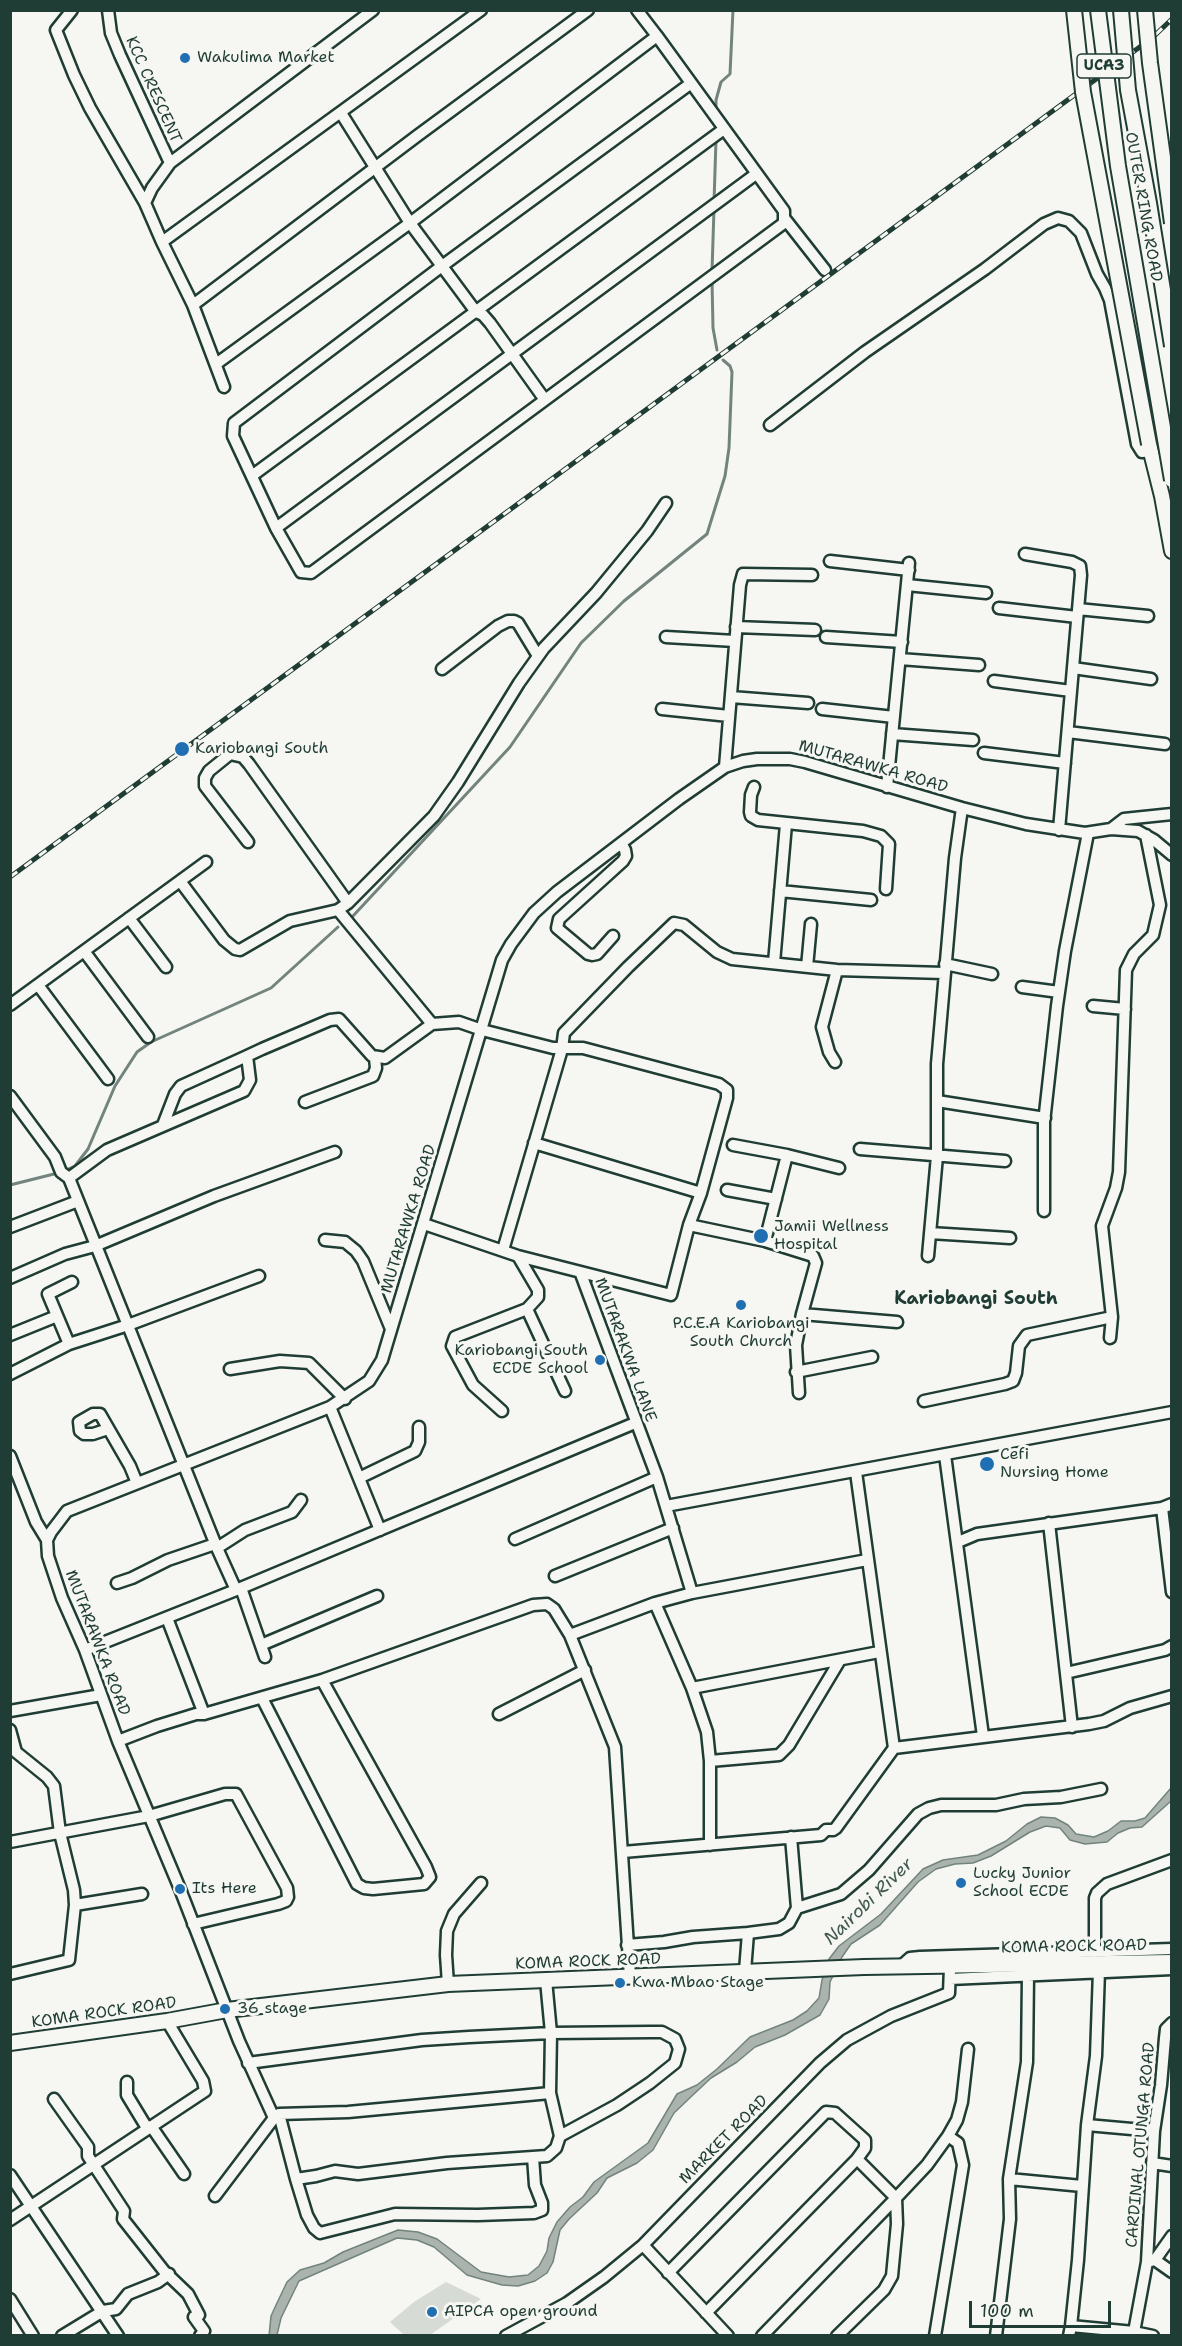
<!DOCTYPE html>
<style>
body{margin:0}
#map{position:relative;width:1182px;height:2346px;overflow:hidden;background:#f6f6f2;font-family:"Shantell Sans",sans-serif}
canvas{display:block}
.frame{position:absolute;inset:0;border:12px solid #1f3d34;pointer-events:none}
.scale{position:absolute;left:969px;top:2301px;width:142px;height:27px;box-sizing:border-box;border:3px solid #1f3d34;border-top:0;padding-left:8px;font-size:18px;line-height:21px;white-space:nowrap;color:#1f3d34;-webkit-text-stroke:4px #f6f6f2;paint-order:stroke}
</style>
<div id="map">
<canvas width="1182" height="2346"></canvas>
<div class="frame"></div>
<div class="scale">100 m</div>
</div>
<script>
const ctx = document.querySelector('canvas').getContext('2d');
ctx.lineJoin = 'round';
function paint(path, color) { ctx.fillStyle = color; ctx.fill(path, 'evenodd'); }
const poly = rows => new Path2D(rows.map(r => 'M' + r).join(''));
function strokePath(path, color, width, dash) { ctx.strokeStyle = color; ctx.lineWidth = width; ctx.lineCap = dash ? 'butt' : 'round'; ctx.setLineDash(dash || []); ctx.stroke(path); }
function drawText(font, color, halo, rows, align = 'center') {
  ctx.font = font + ' "Shantell Sans",sans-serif'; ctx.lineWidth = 6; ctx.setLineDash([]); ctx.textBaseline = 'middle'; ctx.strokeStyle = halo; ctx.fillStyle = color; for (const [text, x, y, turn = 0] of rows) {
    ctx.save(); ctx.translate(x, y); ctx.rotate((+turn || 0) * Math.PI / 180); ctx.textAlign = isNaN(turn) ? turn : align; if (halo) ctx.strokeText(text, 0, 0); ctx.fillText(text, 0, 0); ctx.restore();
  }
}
const green = poly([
 [446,2282,481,2299,430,2335,404,2335,390,2322,414,2302]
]);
const water = poly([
 [1171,1788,1171,1801,1142,1827,1130,1828,1118,1833,1107,1842,1085,1844,1070,1840,1060,1828,1046,1826,1030,1832,991,1856,973,1863,955,1864,936,1869,918,1882,880,1925,851,1944,842,1957,830,1982,829,1999,820,2015,785,2035,755,2047,737,2062,711,2078,695,2093,674,2113,653,2150,637,2163,607,2178,597,2193,569,2219,560,2230,553,2262,547,2273,535,2281,518,2286,502,2285,467,2275,434,2247,417,2240,397,2238,299,2281,281,2318,277,2335,269,2336,271,2316,277,2303,287,2282,300,2270,324,2263,343,2252,398,2230,418,2232,437,2239,481,2272,509,2277,528,2275,539,2266,547,2251,549,2238,557,2222,570,2207,583,2197,594,2182,648,2143,677,2094,697,2085,717,2069,750,2037,793,2020,807,2011,819,1998,822,1980,829,1959,839,1946,881,1914,923,1869,943,1860,978,1855,1006,1841,1027,1824,1041,1817,1055,1818,1068,1825,1076,1834,1094,1837,1108,1831,1121,1821,1135,1821,1145,1818,1171,1788]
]);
const stream = poly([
 [716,112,716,100,721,82,730,74,733,10],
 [714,202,716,140],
 [712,271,714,209],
 [712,280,713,328,717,350],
 [353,916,510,747,581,643,624,601,707,534,725,476,729,448,732,372,730,366,723,360],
 [64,1171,75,1166,88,1149,115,1086,137,1052,151,1042,271,988,338,927],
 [10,1185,58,1173]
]);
const minor = poly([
 [72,10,56,30,74,75,90,108,145,203],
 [108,10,111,33,120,55,170,163,152,188,145,203,162,242],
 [657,36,784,211,784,223,311,573,301,572,276,528,233,436,234,423,442,266,690,84],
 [341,113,410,223,476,312,483,315,490,323,545,400],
 [170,163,373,10],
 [785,219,825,270],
 [193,305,162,242,481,10],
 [216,364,410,223,657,36,637,10],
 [224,387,193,305,417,136,588,10],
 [770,425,865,352,985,269,1044,224,1058,218,1069,221,1081,233,1097,274,1105,288,1110,300,1137,444,1142,452,1152,451],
 [253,475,724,129],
 [276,528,756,174],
 [1025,554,1072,562,1080,566,1081,575,1059,830],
 [830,561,909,570],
 [907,585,986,593],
 [999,608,1077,617],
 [1078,609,1148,616],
 [736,627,815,630],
 [666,637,735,641],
 [826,637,902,642],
 [900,659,979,665],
 [1073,668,1151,679],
 [442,669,498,626,508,621,514,621,518,623,538,656],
 [994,681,1071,691],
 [731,697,808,703],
 [662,709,729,716],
 [822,709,894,717],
 [1068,732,1165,744],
 [892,734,973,740],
 [984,753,1065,763],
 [725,767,740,585,743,574,812,575],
 [754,787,751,795,750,812,751,816,758,820,863,831,881,836,889,844,886,889],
 [887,787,909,563],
 [1111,829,1124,819,1172,814],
 [248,842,205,786,205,778,209,771,230,754,243,757,249,764,348,903],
 [180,881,224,940,235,949,240,950,290,921,338,910,348,903,434,816,458,782,519,683,544,648,596,593,647,531,666,503],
 [780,891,871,900],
 [338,910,432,1024,459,1022,482,1030,553,1048,583,1048,719,1084,727,1090,727,1098,701,1193,689,1225,671,1295,518,1256,424,1224],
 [129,918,166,967],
 [613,936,597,954,592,955,588,954,557,928,559,919,623,861,626,856,625,850,621,843],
 [84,951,148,1037],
 [774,963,786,824],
 [945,964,992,974],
 [807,967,811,924],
 [38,985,108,1079],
 [1022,987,1059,992],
 [10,1005,206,862],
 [1093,1006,1125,1009],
 [835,1062,829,1052,822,1027,837,970],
 [10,1096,55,1157,61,1172,69,1178,217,1548,236,1590],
 [937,1101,1045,1118],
 [305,1102,373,1076,376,1068,375,1058],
 [163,1125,175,1094,181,1086,247,1056],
 [534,1143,701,1193],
 [733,1145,787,1155],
 [860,1149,1005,1161],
 [69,1178,107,1150,244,1091,250,1080,247,1056,262,1049,330,1020,339,1019,372,1056,385,1058,432,1024],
 [727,1190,776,1199],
 [1044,1211,1044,1122,1057,1006,1065,951,1088,833],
 [689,1225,765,1241,813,1256,816,1263,802,1314,796,1345,799,1393],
 [10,1227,78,1201],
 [930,1233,1010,1238],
 [325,1240,345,1242,356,1251,363,1261,391,1329],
 [765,1241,787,1155,839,1168],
 [503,1250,562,1049,564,1033,628,967,674,923,684,925,717,952,732,959,837,970,944,973],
 [928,1256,937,1156,937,1064,955,858,962,808],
 [581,1274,657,1477,692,1593],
 [10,1278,65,1254,95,1246,214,1196,335,1152],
 [527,1309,565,1391],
 [802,1314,897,1322],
 [10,1335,57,1316],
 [1110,1338,1112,1317,1102,1226,1116,1188,1119,1172,1126,970,1134,954,1153,935,1160,905,1146,835],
 [69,1344,48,1294,72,1282],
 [230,1369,280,1361,309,1363,345,1399],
 [796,1372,872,1357],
 [10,1374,69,1344,128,1325,259,1276],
 [924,1401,1005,1384,1013,1381,1016,1373,1019,1346,1027,1335,1112,1317],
 [330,1407,380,1530],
 [502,1411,473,1385,452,1346,455,1337,527,1309,538,1297,538,1290,518,1256],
 [108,1429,93,1434,84,1434,80,1431,79,1422,93,1414,100,1414,130,1466,137,1483],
 [945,1455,983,1736],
 [10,1456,36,1522,47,1540],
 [856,1472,894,1748],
 [359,1478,415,1451,419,1442,419,1427],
 [666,1506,1172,1412],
 [1162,1508,1172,1592],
 [1049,1523,1072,1727],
 [515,1539,657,1477],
 [958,1542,977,1534,1162,1508,1172,1504],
 [217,1548,245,1530,292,1512,301,1500],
 [555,1576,673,1528],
 [117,1583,132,1578,168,1560,215,1544],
 [241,1588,265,1657],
 [655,1603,692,1688,707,1732,710,1761,710,1845],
 [167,1618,204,1714],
 [570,1635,655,1603,692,1593,867,1560],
 [261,1645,377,1596],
 [85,1650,236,1590,635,1423],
 [1066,1673,1165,1650,1172,1646],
 [692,1688,879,1652],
 [262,1698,357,1884,364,1888,373,1889,424,1884,430,1877,426,1867,322,1680],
 [10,1711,101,1695],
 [499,1714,585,1670],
 [10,1730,16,1752,47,1777,54,1786,60,1833,74,1890,75,1905,69,1960,10,1974],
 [118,1741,157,1726,196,1714,204,1714,322,1680,533,1605,547,1604,554,1609,570,1635,615,1747,630,1977],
 [710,1761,779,1755,789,1745,840,1660],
 [791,1837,797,1908],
 [10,1842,149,1816,225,1794,236,1794,287,1888,288,1897,286,1901,278,1904,193,1924],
 [623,1852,821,1835,826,1830,833,1830,836,1828,894,1748,1089,1724,1104,1721,1130,1708,1172,1696],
 [75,1905,142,1894],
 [627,1945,664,1942,693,1937,748,1933],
 [1095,1952,1095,1898,1097,1893,1107,1884,1172,1860],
 [900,1967,910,1958,920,1957,1172,1949],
 [745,1971,748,1933,779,1929,789,1923,797,1908,841,1894,869,1870,918,1814,929,1808,941,1805,996,1805,1024,1799,1061,1797,1101,1789],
 [950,1979,1172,1969],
 [546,1980,551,2033,550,2093,348,2112,279,2114,274,2118,239,2041,180,1889,118,1741,85,1650,62,1598,48,1556,47,1540,51,1532,67,1511,330,1407,369,1381,382,1360,502,960,511,944,534,913,557,892,679,799,725,767,743,761,757,759,790,759,805,762,962,808,1026,824,1085,833,1111,829,1138,831,1154,840,1172,855],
 [448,1984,446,1955,447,1931,454,1914,481,1883],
 [1172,2023,1166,2029,1165,2038,1161,2085,1154,2131,1147,2262,1155,2260,1172,2272],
 [248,2063,422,2040,469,2037,551,2033,651,2032,662,2032,675,2039,679,2049,675,2063,650,2083,617,2105,560,2136],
 [127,2082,127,2095,147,2128],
 [54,2099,88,2147,88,2156,124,2211,123,2219,164,2271,188,2294,199,2315,194,2317,204,2331,200,2336],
 [279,2114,296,2179,316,2176,335,2171,358,2174,447,2163,547,2156,556,2148,560,2136,550,2093],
 [1087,2125,1154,2131],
 [151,2126,184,2174],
 [1152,2163,1172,2166],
 [10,2175,118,2336],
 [296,2179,307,2215,314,2228,320,2233,395,2214,478,2215,534,2213,542,2210,542,2203,535,2185,533,2157],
 [1009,2179,1082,2186],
 [215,2196,274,2118],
 [10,2220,205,2091,203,2081,167,2021],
 [643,2245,728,2336],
 [1155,2260,1172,2236],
 [1147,2262,1134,2332,1153,2336],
 [668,2273,826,2112,835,2113,865,2140,865,2148,857,2159],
 [10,2299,33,2336],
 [706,2313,857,2159,896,2198,897,2224,892,2276,884,2290,837,2336],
 [1071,2326,1078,2260,1087,2125,1096,2056,1099,1971],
 [62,2336,103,2311,116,2309,128,2294,158,2282,169,2274],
 [506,2336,567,2303,604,2277,643,2245,820,2063,847,2040,891,2016,949,1993,950,1967],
 [762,2336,896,2198,927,2165,948,2136,957,2120,962,2102,968,2049],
 [935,2336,963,2165,958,2143,948,2136],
 [996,2336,1010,2219,1009,2179,1027,2062,1028,1975],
 [1069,2336,1071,2326,1134,2332,1133,2336]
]);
const major = poly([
 [1149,444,1162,496,1172,551],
 [10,2043,167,2021,227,2010,448,1984,864,1967,1172,1962]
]);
const rail = poly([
 [10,877,1152,38,1172,19]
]);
const majorBridge = poly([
 [1074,10,1083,92,1149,444],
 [1098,10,1118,166,1172,480],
 [1121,10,1128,90,1149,203,1172,346],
 [1145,10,1150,63,1172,223]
]);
const markers = [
 [185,58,6,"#1f6fb2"],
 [182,749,8,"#1f6fb2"],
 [761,1236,8,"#1f6fb2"],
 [741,1305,6,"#1f6fb2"],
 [600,1360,6,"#1f6fb2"],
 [987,1464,8,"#1f6fb2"],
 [961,1883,6,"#1f6fb2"],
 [180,1889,6,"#1f6fb2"],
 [620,1983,6,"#1f6fb2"],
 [225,2009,6,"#1f6fb2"],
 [432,2312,6,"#1f6fb2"]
];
const shields = [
 [1104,66,54]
];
const shieldNames = [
 ["UCA3",1104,66]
];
const poiNames = [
 ["Wakulima Market",197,58],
 ["Kariobangi South",195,749],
 ["Jamii Wellness",774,1227],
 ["Hospital",774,1245],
 ["P.C.E.A Kariobangi",741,1324,"center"],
 ["South Church",741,1342,"center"],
 ["Kariobangi South",588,1351,"right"],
 ["ECDE School",588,1369,"right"],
 ["Cefi",1000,1455],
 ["Nursing Home",1000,1473],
 ["Lucky Junior",973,1874],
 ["School ECDE",973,1892],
 ["Its Here",192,1889],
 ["Kwa Mbao Stage",632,1983],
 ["36 stage",237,2009],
 ["AIPCA open ground",444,2312]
];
const streetNames = [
 ["KCC CRESCENT",153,90,66],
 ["OUTER RING ROAD",1143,207,80],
 ["MUTARAWKA ROAD",873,767,16],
 ["MUTARAWKA ROAD",409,1219,-73],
 ["MUTARAKWA LANE",625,1350,70],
 ["MUTARAWKA ROAD",97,1643,69],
 ["KOMA ROCK ROAD",1074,1947,-1],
 ["KOMA ROCK ROAD",588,1962,-2],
 ["KOMA ROCK ROAD",104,2013,-8],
 ["MARKET ROAD",724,2140,-45],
 ["CARDINAL OTUNGA ROAD",1141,2145,-85]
];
const neighbourhoodNames = [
 ["Kariobangi South",976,1299]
];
const waterNames = [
 ["Nairobi River",869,1902,-44]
];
paint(green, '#d6dbd6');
paint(water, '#aab3ae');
strokePath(water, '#72847d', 1.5);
strokePath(stream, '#72847d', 3);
strokePath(minor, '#1f3d34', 15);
strokePath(major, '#1f3d34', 18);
strokePath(minor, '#f6f6f2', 10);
strokePath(major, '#f6f6f2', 14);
strokePath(rail, '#1f3d34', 5);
strokePath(rail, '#f6f6f2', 3, [9]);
strokePath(majorBridge, '#1f3d34', 18, []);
strokePath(majorBridge, '#f6f6f2', 14);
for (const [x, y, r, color] of markers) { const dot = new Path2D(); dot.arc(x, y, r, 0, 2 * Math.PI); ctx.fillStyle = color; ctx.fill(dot); strokePath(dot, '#f6f6f2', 2); }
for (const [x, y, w] of shields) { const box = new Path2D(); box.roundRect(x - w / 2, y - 12, w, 24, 4.5); ctx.fillStyle = '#f6f6f2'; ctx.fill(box); strokePath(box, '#1f3d34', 1.5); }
drawText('bold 15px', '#1f3d34', null, shieldNames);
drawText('16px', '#1f3d34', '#f6f6f2', poiNames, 'left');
drawText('16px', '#1f3d34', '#f6f6f2', streetNames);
drawText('bold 18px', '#1f3d34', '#f6f6f2', neighbourhoodNames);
drawText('italic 18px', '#425a52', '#f6f6f2', waterNames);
</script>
